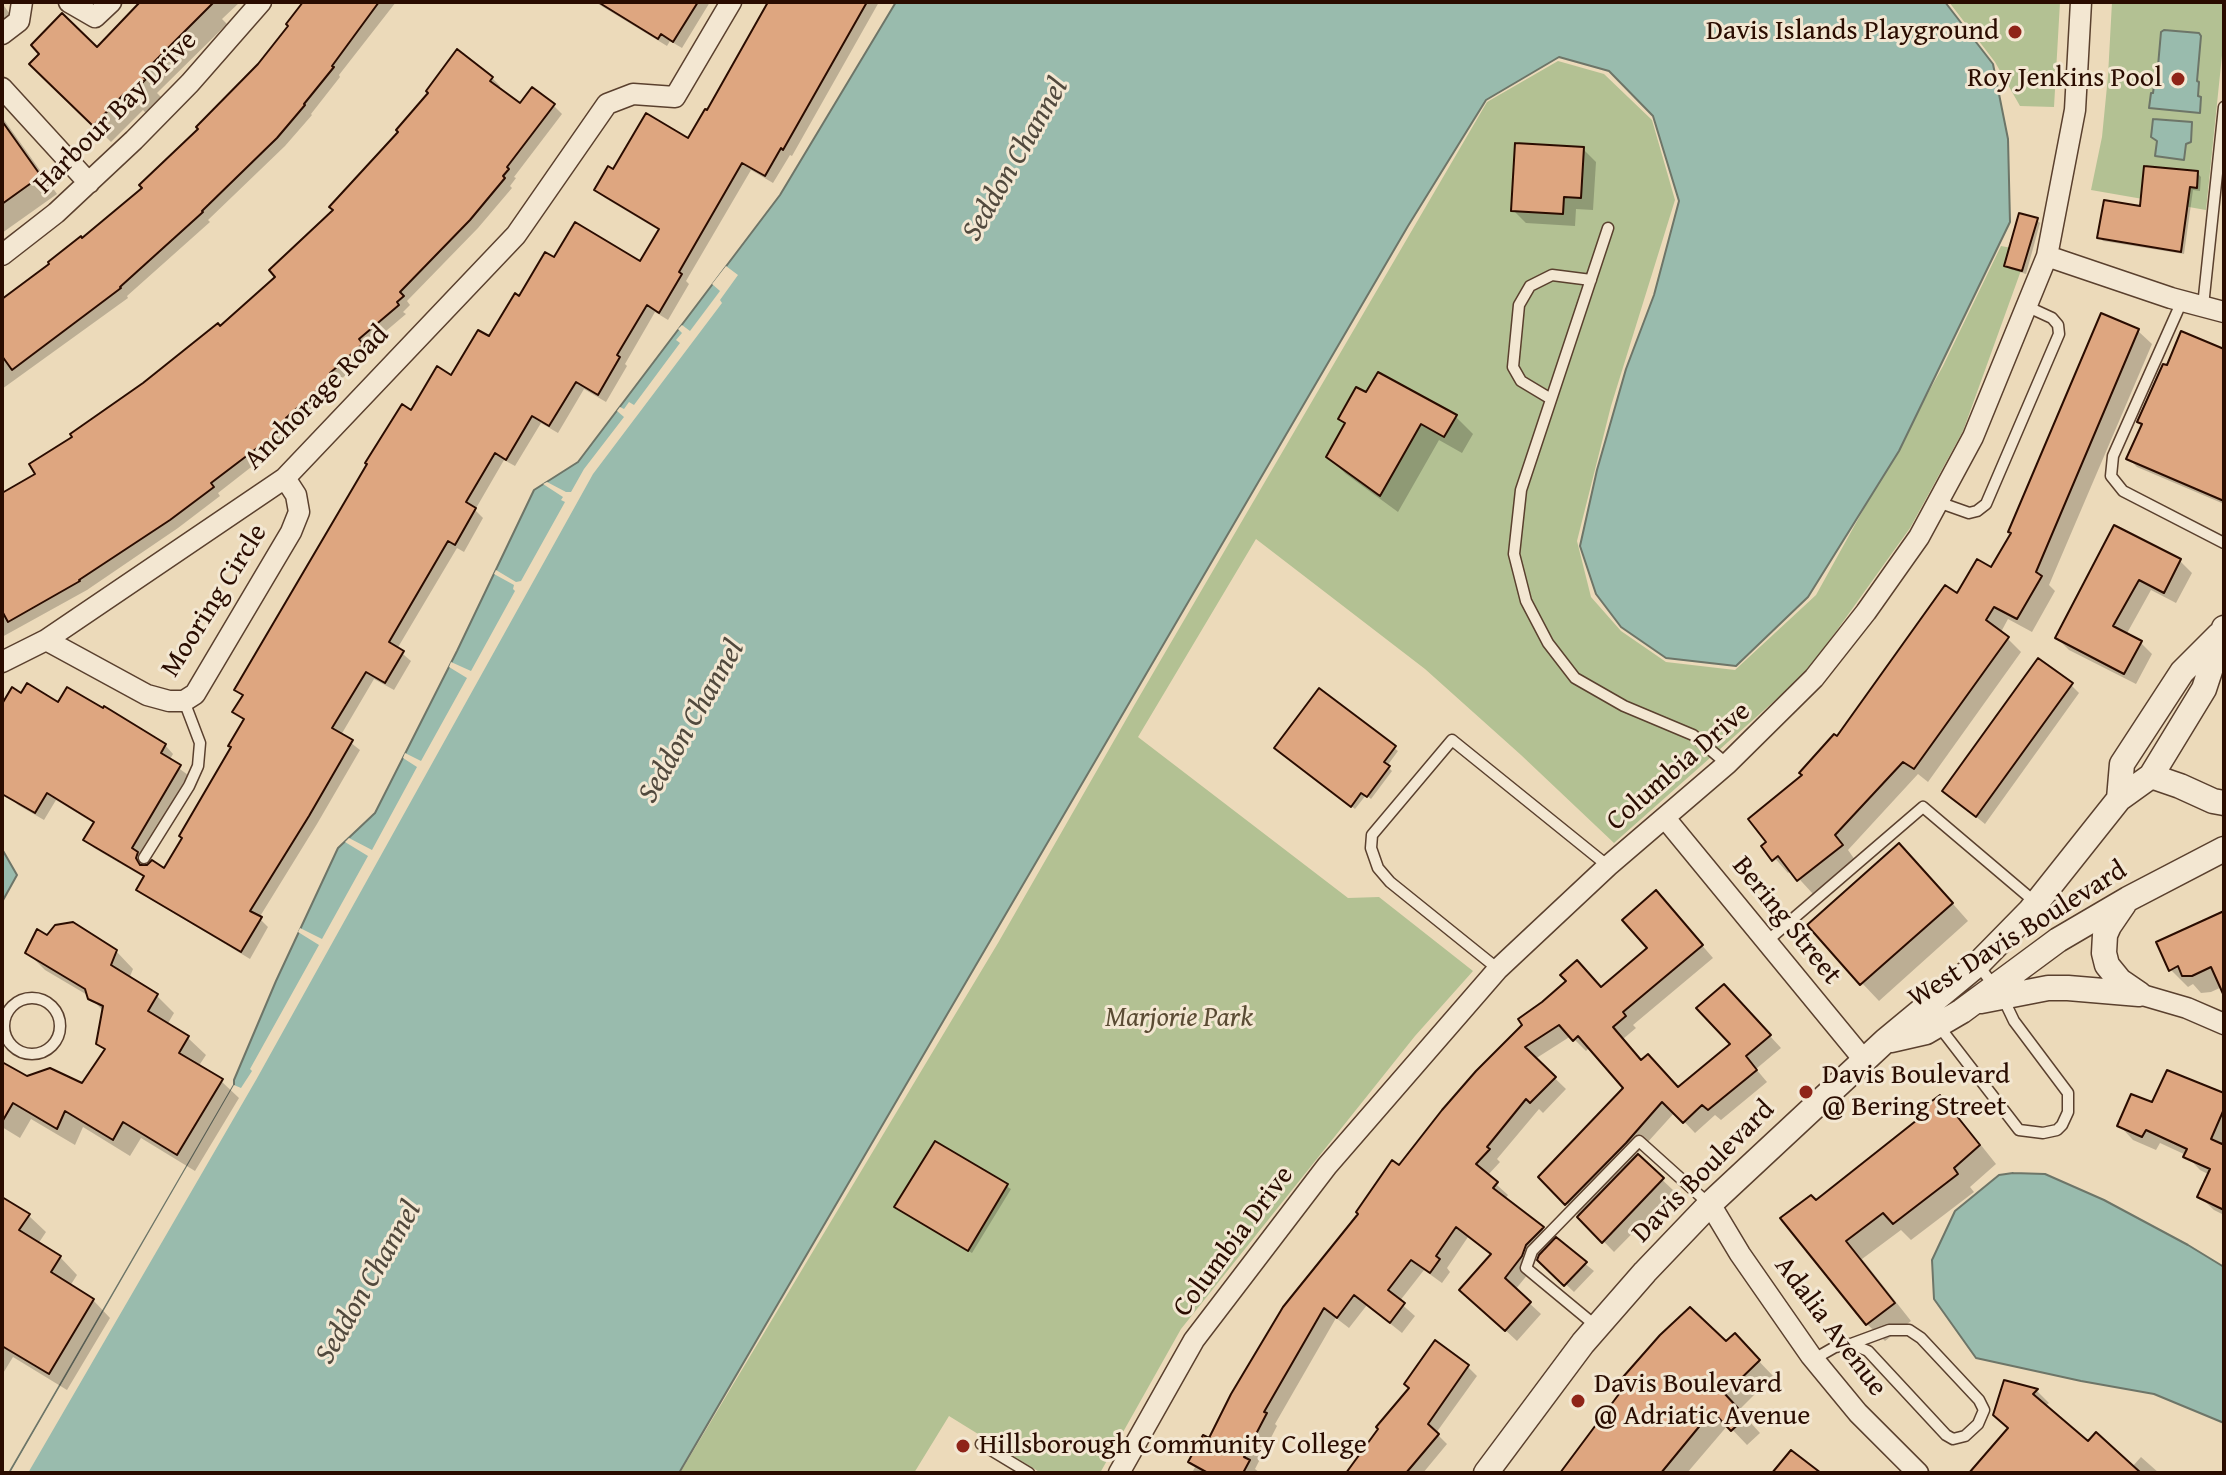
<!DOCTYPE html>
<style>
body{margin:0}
#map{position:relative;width:2226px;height:1475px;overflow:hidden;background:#ecdaba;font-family:"Gentium Book Plus",serif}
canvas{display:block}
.frame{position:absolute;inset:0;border:4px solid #2a0c00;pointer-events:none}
</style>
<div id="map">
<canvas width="2226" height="1475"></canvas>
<div class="frame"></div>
</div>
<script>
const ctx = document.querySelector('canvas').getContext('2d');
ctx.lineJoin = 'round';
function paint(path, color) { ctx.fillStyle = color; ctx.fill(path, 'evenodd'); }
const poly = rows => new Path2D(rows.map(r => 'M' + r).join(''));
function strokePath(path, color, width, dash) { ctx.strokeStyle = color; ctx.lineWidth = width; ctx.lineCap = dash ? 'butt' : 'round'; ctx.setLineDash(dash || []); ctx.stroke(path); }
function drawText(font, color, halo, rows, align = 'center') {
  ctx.font = font + ' "Gentium Book Plus",serif'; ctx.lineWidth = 6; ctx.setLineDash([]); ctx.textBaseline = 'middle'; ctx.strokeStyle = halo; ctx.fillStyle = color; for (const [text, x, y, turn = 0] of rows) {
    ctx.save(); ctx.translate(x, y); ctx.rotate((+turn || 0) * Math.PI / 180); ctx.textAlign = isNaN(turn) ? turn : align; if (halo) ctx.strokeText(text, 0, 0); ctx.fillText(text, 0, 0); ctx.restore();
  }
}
const green = poly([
 [1949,2,2060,2,2054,107,2020,106,1995,62],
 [2112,2,2224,2,2224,36,2206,210,2091,190,2102,137,2108,76],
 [1558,61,1604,74,1652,120,1675,200,1611,406,1577,541,1591,597,1621,631,1666,662,1735,670,1816,595,1943,366,2001,246,2028,251,1963,431,1910,528,1807,672,1614,843,1521,755,1425,669,1256,539,1138,737,1348,898,1379,897,1473,971,1415,1036,1181,1329,1100,1473,1041,1473,949,1416,914,1473,680,1473,998,943,1135,704,1487,102]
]);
const water = poly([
 [896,2,1945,2,1993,64,2008,139,2010,222,1899,451,1808,597,1736,666,1666,658,1621,627,1596,594,1580,546,1597,470,1626,369,1654,295,1679,201,1653,116,1609,71,1559,57,1486,100,1408,226,679,1473,9,1473,234,1085,234,1080,276,981,338,848,375,813,457,651,534,490,578,462,780,195,896,2],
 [2164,30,2199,33,2201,36,2197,81,2199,82,2198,96,2201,97,2200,113,2149,108,2151,93,2153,93,2155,78,2157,77,2161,32,2164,30],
 [2153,119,2192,122,2191,142,2186,144,2184,160,2155,156,2157,141,2151,137,2153,119],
 [2,849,17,875,2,902,2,849],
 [2013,1173,2045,1174,2104,1200,2188,1245,2224,1267,2224,1423,2154,1394,2081,1381,1976,1358,1934,1299,1932,1260,1955,1211,1999,1175,2013,1173]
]);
const pier = poly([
 [726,266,738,275,720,300,722,303,593,474,256,1080,28,1473,10,1473,234,1085,241,1088,252,1071,250,1069,319,945,298,932,300,928,322,939,368,856,345,842,349,838,372,850,417,767,403,758,405,753,421,761,467,678,449,667,451,662,471,671,515,591,513,589,514,585,494,574,496,570,516,582,521,581,565,502,561,500,563,497,543,484,547,482,566,492,571,492,584,469,624,417,617,411,620,407,624,409,629,402,634,405,680,343,676,340,682,333,678,329,682,325,690,331,720,291,712,284]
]);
const shadow = poly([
 [144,2,240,2,222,19,227,24,157,93,162,98,146,113,143,110,111,142,32,64,97,50],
 [314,2,396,2,339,75,340,77,311,114,312,115,285,146,208,220,210,222,127,296,128,298,2,389,2,299,82,241,145,188,259,65],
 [595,2,710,2,682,48,670,41,667,46],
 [770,2,879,2,792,156,790,155,773,183,751,170,686,281,689,284,668,320,655,312,625,364,627,366,606,402,584,389,558,433,541,423,515,466,504,460,475,510,483,518,464,552,457,548,397,649,411,661,394,690,374,679,341,735,360,750,317,824,259,918,268,927,250,959,147,897,138,889,145,878,94,848,86,839,95,824,56,800,44,820,18,805,2,790,2,708,22,696,58,705,165,745,173,754,169,761,188,775,140,856,146,862,144,867,165,870,233,748,245,721,235,712,244,697,236,690,412,413,452,377,490,339,520,299,554,260,641,264,660,231,605,198,596,190,613,172,689,141,708,113],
 [2,3,19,27,2,39],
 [492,78,500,86,498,89,520,106,554,106,562,114,514,177,516,178,510,186,512,188,478,228,407,301,410,305,403,312,406,314,366,348,370,353,337,383,340,386,293,427,296,432,218,493,220,496,178,528,87,590,2,637,2,495,38,474,74,437,220,328],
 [2,117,57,194,2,233],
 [1583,149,1596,162,1593,210,1576,209,1575,226,1526,223,1513,210],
 [2197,173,2201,177,2200,191,2193,190,2184,254,2103,241,2099,237,2141,208],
 [2037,220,2040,223,2026,274,2010,269,2006,265],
 [2138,331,2152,344,2049,585,2055,591,2032,632,2008,619,2001,632,2021,652,1928,782,1918,774,1848,850,1855,860,1813,894,1791,870,1788,873,1764,846,1805,776,1958,596,1992,570],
 [2224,351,2224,504,2137,467,2129,459,2143,425],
 [1366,395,1455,416,1473,434,1462,453,1439,440,1398,512,1346,474,1328,457,1346,425,1340,419],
 [2115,528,2180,561,2192,573,2176,603,2151,590,2126,635,2141,643,2152,654,2136,684,2069,650,2057,638],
 [2071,685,2079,693,1985,824,1944,791],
 [1320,691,1398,751,1387,766,1392,771,1371,799,1366,795,1355,809,1280,752],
 [1917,863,1968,921,1879,1001,1862,983],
 [1667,905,1713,958,1633,1025,1636,1028,1623,1039,1642,1062,1679,1090,1732,1044,1735,998,1781,1048,1756,1069,1767,1082,1721,1120,1715,1115,1695,1133,1675,1112,1636,1155,1674,1191,1614,1252,1541,1177,1626,1088,1590,1047,1586,1051,1571,1036,1535,1059,1566,1089,1543,1113,1539,1109,1497,1159,1500,1162,1487,1176,1508,1195,1505,1199,1594,1271,1574,1292,1537,1257,1533,1268,1515,1290,1541,1314,1517,1341,1474,1301,1492,1256,1468,1237,1447,1268,1450,1272,1442,1283,1424,1270,1399,1302,1415,1316,1402,1333,1367,1305,1349,1328,1336,1318,1275,1424,1277,1426,1255,1469,1260,1473,1192,1473,1195,1467,1190,1462,1210,1441,1400,1168,1477,1072,1601,989,1650,948],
 [2224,913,2224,986,2211,992,2201,993,2193,984,2188,987,2170,969],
 [48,938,116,951,133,969,129,979,157,996,174,1013,167,1025,188,1038,206,1055,198,1067,221,1081,239,1098,195,1171,141,1138,130,1156,83,1127,75,1145,31,1119,20,1138,2,1127,2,1065,26,1078,82,1085,106,1050,98,1043,104,1012,89,996,45,970,28,953],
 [2224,1095,2224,1215,2214,1210,2199,1196,2210,1175,2200,1170,2186,1155,2160,1143,2156,1150,2133,1140,2119,1125,2153,1105],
 [1939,1098,1957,1115,1996,1164,1970,1187,1974,1192,1911,1240,1901,1230,1862,1259,1911,1321,1885,1341,1867,1324,1783,1219,1816,1202,1920,1121],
 [936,1143,1011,1189,972,1253,896,1207],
 [2,1199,28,1215,46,1232,38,1244,60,1257,77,1275,70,1286,93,1300,110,1318,67,1390,13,1357,2,1375],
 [1735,1336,1773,1376,1739,1410,1760,1433,1747,1445,1728,1425,1687,1473,1562,1473],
 [1435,1343,1468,1367,1477,1376,1436,1433,1447,1444,1423,1473,1349,1473,1411,1389],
 [2005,1382,2037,1391,2049,1403,2044,1407,2088,1444,2132,1467,2141,1457,2159,1473,1979,1473,2010,1429]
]);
const building = poly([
 [140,2,214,2,141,75,146,79,127,98,124,94,93,126,29,64,39,54,31,45,62,13,97,47,140,2],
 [303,2,379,2,332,66,334,67,304,104,305,105,277,138,202,211,203,212,120,287,121,288,12,370,2,356,2,299,49,264,48,262,81,236,82,238,142,188,139,185,198,129,196,127,258,64,288,26,286,24,303,2],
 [598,2,698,2,673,42,661,34,658,39,598,2],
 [768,2,867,2,783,150,781,148,765,176,742,163,679,272,682,274,659,313,647,305,617,355,620,357,598,395,576,382,549,426,532,416,506,460,495,453,466,502,476,508,455,545,448,541,389,642,404,651,385,683,366,672,332,728,353,740,309,816,250,911,262,917,241,952,136,890,144,876,83,840,94,822,47,793,35,813,2,794,2,704,12,687,21,693,27,683,58,702,67,687,103,708,104,706,166,744,161,753,181,765,132,848,138,852,136,858,140,865,147,865,152,860,164,868,182,838,179,836,231,747,228,746,244,719,232,712,243,695,234,690,367,464,365,463,402,404,411,410,437,366,451,375,478,330,489,336,515,293,519,296,545,252,554,257,575,222,640,261,659,229,594,190,608,166,613,169,646,113,688,138,705,109,707,110,768,2],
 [457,49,493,77,490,81,520,103,532,87,555,104,507,167,509,169,503,176,505,178,470,220,400,292,404,296,397,302,399,305,359,339,363,344,330,373,333,376,286,418,290,423,211,483,214,487,170,520,79,580,80,581,8,622,2,611,2,493,35,474,29,464,72,437,70,434,143,383,218,323,220,326,275,277,269,270,333,210,329,207,398,132,396,130,428,93,426,91,457,49],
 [2,121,41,176,2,204,2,121],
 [1515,143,1584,147,1581,198,1564,197,1563,214,1511,211,1515,143],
 [2144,166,2198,171,2197,188,2190,187,2181,252,2097,238,2104,200,2140,206,2144,166],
 [2019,213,2038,218,2022,271,2004,266,2019,213],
 [2101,313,2139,329,2036,572,2042,576,2017,619,1994,607,1986,620,2009,637,1914,769,1903,762,1835,835,1843,845,1797,881,1778,856,1772,861,1761,846,1766,842,1748,819,1802,775,1799,773,1834,734,1837,736,1945,585,1957,593,1977,559,1991,567,2011,533,2008,532,2101,313],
 [2181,331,2224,349,2224,501,2126,459,2142,424,2137,422,2163,364,2167,365,2181,331],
 [1378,372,1457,415,1444,437,1421,424,1380,496,1326,457,1345,423,1338,419,1356,387,1366,392,1378,372],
 [2114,525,2181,559,2164,593,2139,580,2113,626,2142,641,2124,674,2055,638,2114,525],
 [2038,658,2073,683,1976,817,1942,791,2038,658],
 [1319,688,1396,746,1384,762,1390,766,1367,797,1361,793,1351,807,1274,748,1319,688],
 [1899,843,1953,903,1860,985,1807,925,1899,843],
 [1656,890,1703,945,1623,1012,1626,1016,1613,1027,1641,1060,1648,1054,1678,1087,1730,1044,1696,1008,1724,984,1771,1035,1746,1056,1757,1070,1708,1110,1702,1105,1683,1123,1662,1102,1626,1143,1565,1205,1538,1177,1623,1088,1578,1036,1573,1041,1559,1025,1525,1047,1556,1077,1530,1103,1526,1099,1487,1147,1490,1149,1476,1164,1498,1182,1493,1188,1544,1227,1526,1245,1522,1256,1505,1278,1531,1302,1505,1331,1459,1290,1491,1254,1456,1227,1436,1256,1440,1259,1430,1273,1411,1260,1388,1290,1405,1303,1390,1323,1354,1295,1337,1318,1324,1308,1264,1412,1267,1413,1244,1457,1250,1460,1243,1473,1208,1473,1188,1462,1203,1435,1209,1438,1231,1394,1283,1307,1358,1214,1356,1212,1392,1160,1399,1165,1442,1110,1476,1071,1522,1025,1518,1019,1542,1002,1566,981,1560,975,1577,960,1601,987,1647,948,1622,920,1656,890],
 [2224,911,2224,996,2211,967,2192,976,2182,976,2178,966,2169,971,2156,942,2224,911],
 [73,922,117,950,111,965,158,994,148,1011,189,1036,179,1053,223,1079,177,1155,123,1122,113,1140,65,1111,57,1129,13,1103,2,1122,2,1062,27,1076,50,1068,82,1083,105,1049,96,1044,103,1006,88,999,85,989,25,953,37,929,47,935,55,925,73,922],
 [2167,1070,2224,1093,2224,1109,2211,1139,2222,1144,2224,1141,2224,1210,2197,1197,2210,1169,2183,1157,2187,1149,2146,1130,2142,1137,2117,1126,2131,1094,2152,1102,2167,1070],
 [1940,1095,1980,1145,1954,1168,1958,1174,1893,1224,1883,1213,1846,1241,1895,1303,1866,1325,1780,1218,1811,1195,1816,1200,1917,1120,1913,1115,1940,1095],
 [935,1141,1008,1184,968,1251,894,1207,935,1141],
 [1638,1154,1664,1178,1602,1243,1577,1217,1638,1154],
 [2,1197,30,1214,19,1230,61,1256,51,1272,94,1299,49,1374,2,1346,2,1197],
 [1556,1237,1587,1262,1564,1286,1537,1260,1539,1255,1556,1237],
 [1690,1307,1726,1341,1735,1333,1760,1360,1725,1394,1746,1417,1731,1431,1712,1411,1661,1473,1560,1473,1622,1390,1616,1385,1660,1335,1690,1307],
 [1435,1340,1469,1365,1428,1424,1439,1434,1406,1473,1346,1473,1378,1429,1376,1427,1409,1388,1404,1384,1435,1340],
 [2004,1380,2038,1389,2033,1394,2088,1441,2096,1432,2141,1473,1969,1473,2008,1428,1993,1415,2004,1380],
 [1791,1450,1821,1473,1772,1473,1791,1450]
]);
const service = poly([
 [1608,228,1521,490,1514,554,1526,601,1548,643,1575,678,1624,706,1693,735,1727,764],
 [2182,301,2113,456,2111,476,2123,491,2224,543],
 [2203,306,2224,107],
 [1551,399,1521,381,1513,367,1519,305,1530,286,1552,275,1591,280],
 [1938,502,1969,513,1977,511,1986,504,2059,334,2058,325,2052,318,2026,306],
 [144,858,189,786,198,766,200,743,184,701],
 [1766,942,1923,807,2035,902],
 [1498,969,1390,882,1378,868,1371,848,1372,835,1452,740,1608,866],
 '4 1026a28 28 0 1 1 56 0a28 28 0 1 1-56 0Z',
 [1938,1025,2019,1130,2043,1133,2057,1130,2062,1125,2068,1112,2068,1093,2014,1021,2002,996,1978,965],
 [1596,1326,1526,1268,1532,1251,1639,1141,1708,1203],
 [1814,1359,1835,1347,1851,1344,1889,1330,1909,1330,1921,1338,1979,1400,1984,1410,1978,1424,1965,1436,1953,1439,1946,1435,1868,1351,1851,1344],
 [981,1444,1029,1473]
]);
const minor = poly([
 [69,2,95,17,111,2],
 [2,34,19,21,22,2],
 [2,88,89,183],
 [2,255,56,213,134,140,190,83,261,2],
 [2047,256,2171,298,2224,312],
 [46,640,147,695,169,701,184,701,195,694,291,532,299,512,296,495,285,478],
 [2,662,46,640,285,478,516,235,607,104,633,94,675,97,731,2],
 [1665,818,1864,1060],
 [2139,994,2187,1008,2224,1024],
 [1710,1204,1740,1254,1811,1356,1858,1413,1918,1473],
 [1119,1473,1194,1340,1327,1166,1498,969,1608,866,1727,764,1814,678,1866,612,1919,537,1973,437,2047,256,2075,110,2081,2]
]);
const tertiary = poly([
 [2151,776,2180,786,2213,801,2224,803],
 [2119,799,2122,764,2182,672,2219,635],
 [2124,904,2109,926,2105,935,2104,953,2107,965,2120,981,2139,994],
 [1981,1001,2048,988,2068,988,2139,994],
 [1891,1040,1926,1032,1962,1011,2058,940,2128,899,2224,849],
 [1486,1473,1583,1343,1645,1272,1710,1204,1885,1041,1978,964,2030,911,2119,799,2151,776,2204,689,2224,628]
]);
const markers = [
 [2015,32,8,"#8f2418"],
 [2178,79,8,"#8f2418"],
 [1806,1092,8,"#8f2418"],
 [1578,1401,8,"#8f2418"],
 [963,1446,8,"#8f2418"]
];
const poiNames = [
 ["Davis Islands Playground",1999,32,"right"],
 ["Roy Jenkins Pool",2162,79,"right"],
 ["Davis Boulevard",1822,1076],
 ["@ Bering Street",1822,1108],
 ["Davis Boulevard",1594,1385],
 ["@ Adriatic Avenue",1594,1417],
 ["Hillsborough Community College",979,1446]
];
const streetNames = [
 ["Harbour Bay Drive",116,113,-45],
 ["Anchorage Road",317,398,-45],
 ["Mooring Circle",215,601,-58],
 ["Columbia Drive",1679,767,-41],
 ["Bering Street",1786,921,51],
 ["West Davis Boulevard",2018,935,-32],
 ["Davis Boulevard",1704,1172,-45],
 ["Columbia Drive",1234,1242,-53],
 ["Adalia Avenue",1830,1327,53]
];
const parkNames = [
 ["Marjorie Park",1179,1019]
];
const waterNames = [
 ["Seddon Channel",1016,160,-60],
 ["Seddon Channel",692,722,-60],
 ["Seddon Channel",369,1283,-60]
];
paint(green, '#b3c193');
paint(water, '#99bbad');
strokePath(water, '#6d7568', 2);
paint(pier, '#ecdaba');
paint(shadow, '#0003');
paint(building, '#dea680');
strokePath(building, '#2a0c00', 2);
strokePath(service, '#5a402e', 13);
strokePath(minor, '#5a402e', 23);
strokePath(tertiary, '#5a402e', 27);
strokePath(service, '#f3e7d2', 10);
strokePath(minor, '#f3e7d2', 20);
strokePath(tertiary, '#f3e7d2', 24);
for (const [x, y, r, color] of markers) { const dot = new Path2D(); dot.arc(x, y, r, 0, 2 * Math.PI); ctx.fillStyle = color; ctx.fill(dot); strokePath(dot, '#f3e7d2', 3); }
drawText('28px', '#2a0c00', '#f3e7d2', poiNames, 'left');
drawText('28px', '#2a0c00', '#f3e7d2', streetNames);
drawText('italic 28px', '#5a4b33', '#f3e7d2', parkNames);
drawText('italic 30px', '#51493d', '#f3e7d2', waterNames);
</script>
